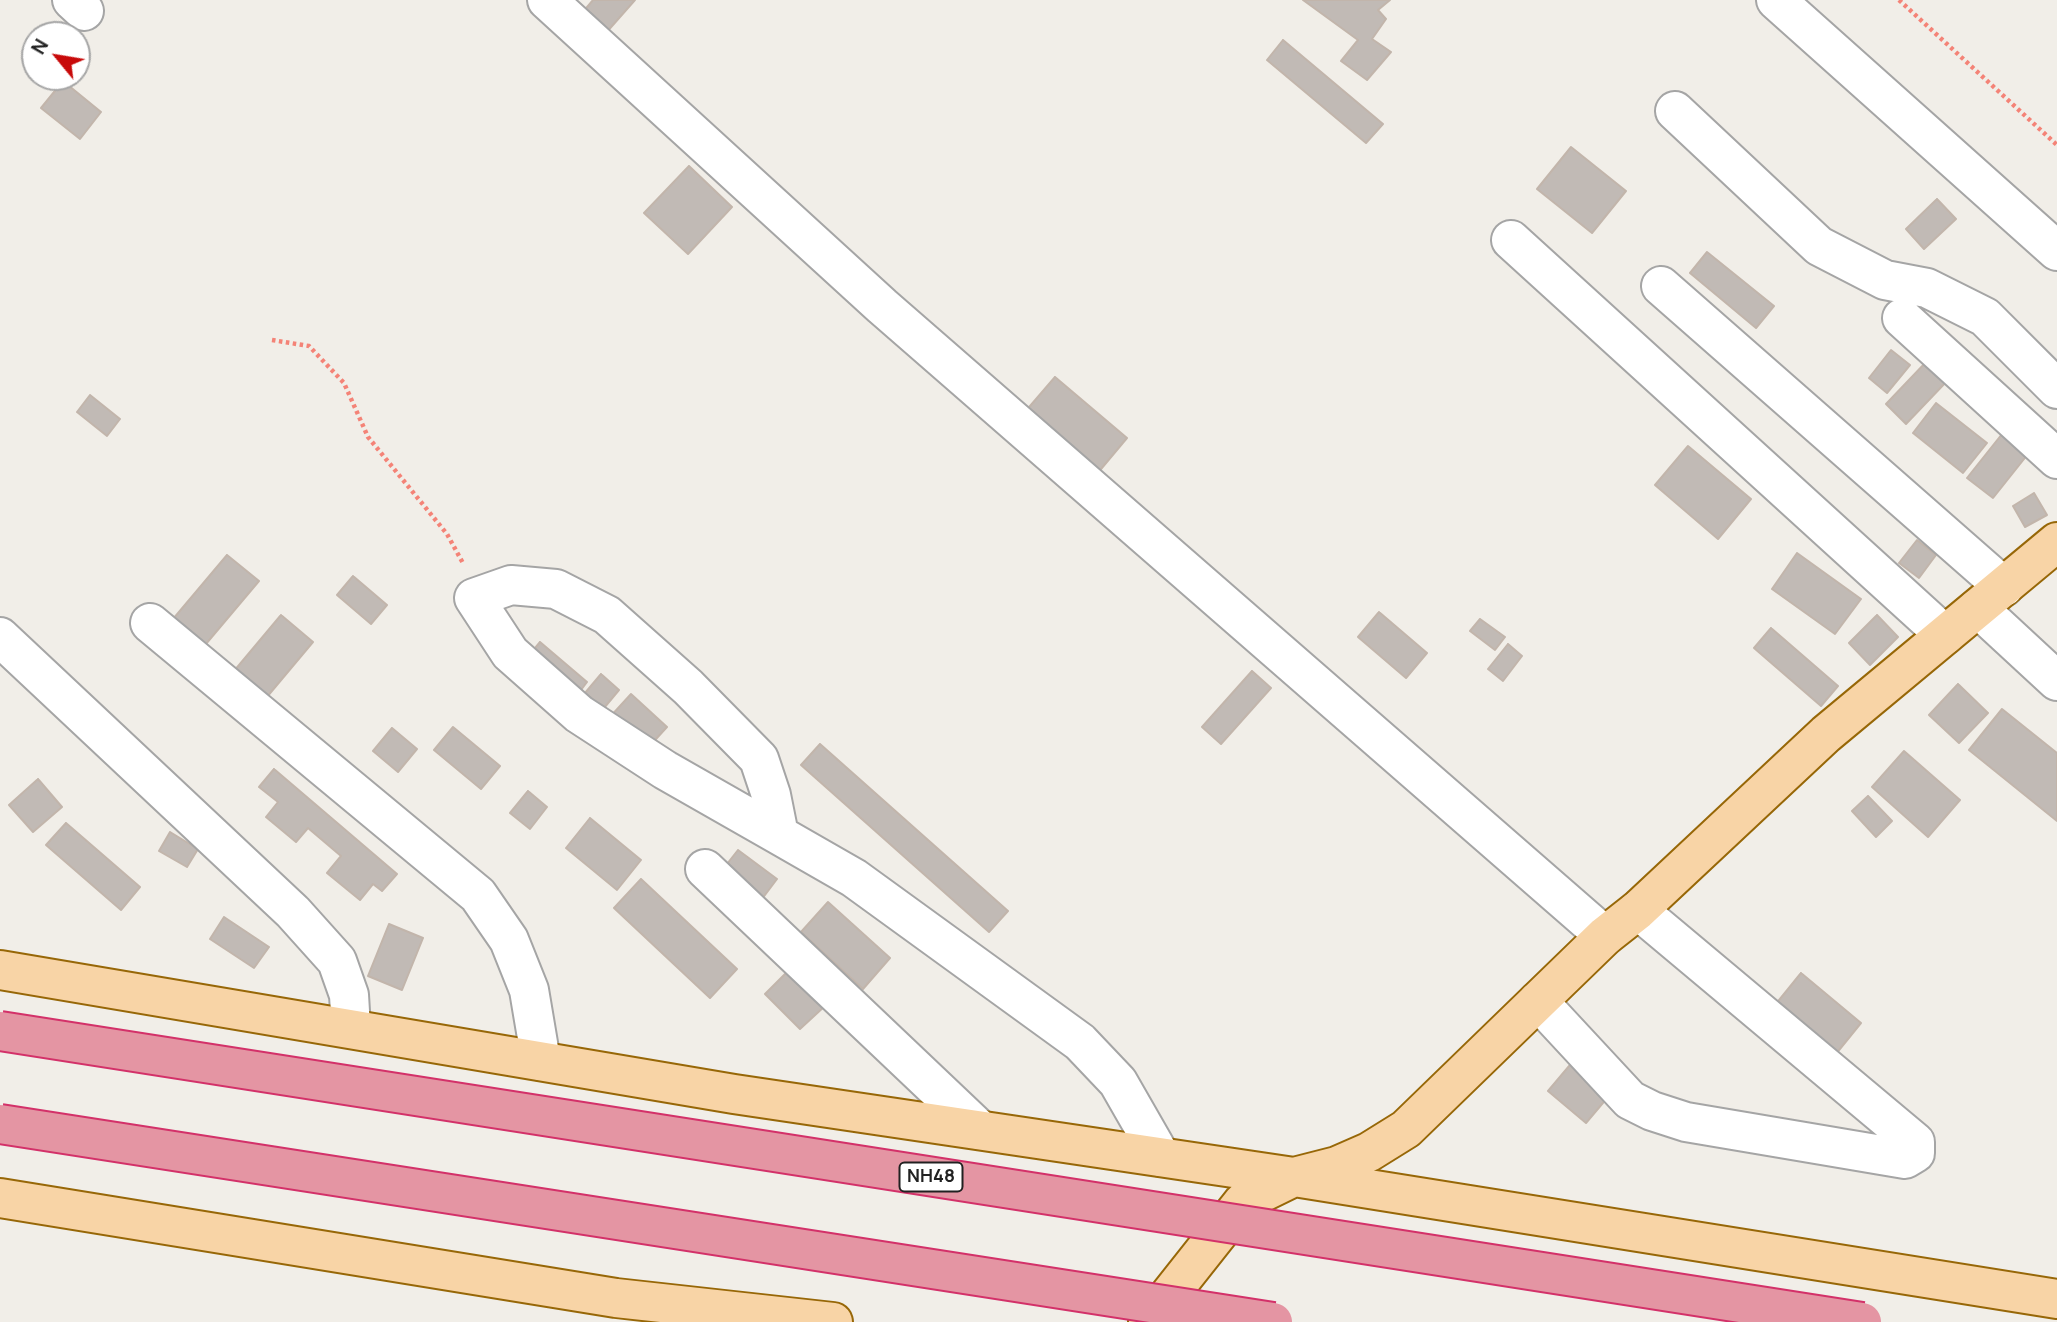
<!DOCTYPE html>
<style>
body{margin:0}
#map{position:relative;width:2057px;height:1322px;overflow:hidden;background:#f1eee8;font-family:Manrope,sans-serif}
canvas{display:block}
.north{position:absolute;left:21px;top:21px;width:70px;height:70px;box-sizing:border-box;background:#fff;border:2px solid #a6a6a6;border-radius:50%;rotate:300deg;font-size:19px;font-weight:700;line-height:28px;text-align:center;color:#212121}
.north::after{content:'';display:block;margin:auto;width:24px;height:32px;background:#c80a0a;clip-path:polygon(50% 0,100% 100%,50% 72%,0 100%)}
</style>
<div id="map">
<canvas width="2057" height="1322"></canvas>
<div class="north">N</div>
</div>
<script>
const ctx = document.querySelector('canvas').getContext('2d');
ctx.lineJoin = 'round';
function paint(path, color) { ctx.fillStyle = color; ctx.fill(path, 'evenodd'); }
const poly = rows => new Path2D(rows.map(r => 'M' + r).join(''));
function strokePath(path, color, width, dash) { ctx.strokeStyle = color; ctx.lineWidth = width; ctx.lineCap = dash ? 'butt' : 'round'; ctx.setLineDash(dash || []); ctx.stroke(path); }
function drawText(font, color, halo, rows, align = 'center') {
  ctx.font = font + ' Manrope,sans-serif'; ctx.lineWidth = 5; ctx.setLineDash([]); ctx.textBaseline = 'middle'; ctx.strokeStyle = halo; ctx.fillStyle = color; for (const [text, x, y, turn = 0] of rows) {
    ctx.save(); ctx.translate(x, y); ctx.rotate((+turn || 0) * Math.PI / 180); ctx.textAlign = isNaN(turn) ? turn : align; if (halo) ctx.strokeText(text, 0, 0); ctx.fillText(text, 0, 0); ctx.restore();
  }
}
const building = poly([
 [593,0,635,0,605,34,582,13,593,0],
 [1303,0,1390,0,1378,10,1386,19,1372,39,1391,52,1367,80,1341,61,1358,40,1303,0],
 [1283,40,1383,124,1366,143,1267,60,1283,40],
 [63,81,101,112,80,139,41,108,63,81],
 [1571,147,1626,191,1592,233,1537,189,1571,147],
 [689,166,732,207,688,254,644,213,689,166],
 [1937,199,1956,219,1924,249,1906,229,1937,199],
 [1707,252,1774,306,1756,328,1690,273,1707,252],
 [1891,350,1910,365,1887,393,1869,378,1891,350],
 [1928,360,1948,380,1906,424,1886,404,1928,360],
 [1055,377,1127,438,1091,481,1018,420,1055,377],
 [90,395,120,419,107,436,77,412,90,395],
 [1936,403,1987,443,1963,473,1913,433,1936,403],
 [2002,434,2028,454,1993,498,1967,478,2002,434],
 [1688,446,1751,499,1718,539,1655,485,1688,446],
 [2034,493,2047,515,2025,527,2013,506,2034,493],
 [1917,540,1936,555,1919,578,1899,563,1917,540],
 [1797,553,1861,599,1835,634,1772,589,1797,553],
 [227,555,259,581,200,651,168,625,227,555],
 [353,576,387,605,371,624,337,595,353,576],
 [1379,612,1427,653,1406,678,1358,637,1379,612],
 [281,615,313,642,261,704,229,677,281,615],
 [1877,615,1898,637,1870,665,1849,643,1877,615],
 [1480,619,1505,637,1495,650,1470,631,1480,619],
 [1771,628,1838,686,1821,706,1754,648,1771,628],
 [540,642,587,682,575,698,527,658,540,642],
 [1508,644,1522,656,1503,681,1488,669,1508,644],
 [1252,671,1271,688,1221,744,1202,727,1252,671],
 [601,674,619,690,604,708,585,693,601,674],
 [1958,684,1988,713,1959,743,1929,715,1958,684],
 [631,694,667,727,645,751,609,718,631,694],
 [2002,709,2057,753,2057,821,1969,750,2002,709],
 [453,727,500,766,481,789,434,750,453,727],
 [392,728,417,749,398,772,373,751,392,728],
 [820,744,1008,911,989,932,801,765,820,744],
 [1904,751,1960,800,1928,837,1872,787,1904,751],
 [274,769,397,874,382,891,373,884,360,900,327,873,341,856,308,828,296,842,266,817,278,802,259,787,274,769],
 [38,779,62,807,33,832,9,805,38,779],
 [528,791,547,807,530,829,510,813,528,791],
 [1868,796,1892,821,1876,837,1852,811,1868,796],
 [590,818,641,860,617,890,566,848,590,818],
 [66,823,140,887,121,910,46,845,66,823],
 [170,832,198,849,187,867,159,851,170,832],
 [738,850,777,879,762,899,723,869,738,850],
 [641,879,737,969,710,998,614,908,641,879],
 [828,902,890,958,863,989,801,932,828,902],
 [224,917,269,947,254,968,210,939,224,917],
 [389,924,423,938,402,990,368,976,389,924],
 [790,969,826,1005,800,1029,765,994,790,969],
 [1801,973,1861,1023,1831,1060,1771,1010,1801,973],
 [1575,1059,1613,1091,1586,1123,1548,1091,1575,1059]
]);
const path = poly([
 [1899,0,2057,145],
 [272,340,309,346,344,383,368,437,447,534,464,565]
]);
const minor = poly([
 [72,0,84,11],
 [547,0,882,306,1605,936],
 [1776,0,2057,251],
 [1675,111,1819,246,1885,280,1927,288,1985,317,2057,389],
 [1511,240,1945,635],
 [1661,286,2004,587],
 [1902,318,2057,459],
 [1978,608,2057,681],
 [150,623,478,895,509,940,529,990,541,1061],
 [0,637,293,912,337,961,349,995,351,1028],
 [779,835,771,795,759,759,688,687,607,615,556,589,511,585,474,598,510,653,579,714,665,770,779,835,854,878,1080,1042,1118,1082,1161,1157],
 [705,869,980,1130],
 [1538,1001,1630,1100,1652,1111,1686,1122,1905,1159,1915,1153,1915,1142,1638,910]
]);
const major = poly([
 [0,970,734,1094,1294,1177,2057,1299],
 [0,1198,616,1298,833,1322],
 [1148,1322,1243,1202,1294,1177,1337,1166,1369,1152,1406,1129,1605,936,1638,910,1826,734,2057,542]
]);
const highwayBridge = poly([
 [0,1031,1862,1322],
 [0,1124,1273,1322]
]);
const shields = [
 [931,1177,63]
];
const shieldNames = [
 ["NH48",931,1177]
];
paint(building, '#c1bab5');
strokePath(building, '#c2b5ab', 2);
strokePath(minor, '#a5a5a5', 42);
strokePath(major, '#976707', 42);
strokePath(path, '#f48377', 4.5, [3.5, 3.5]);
strokePath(minor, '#fff', 38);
strokePath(major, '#f8d4a6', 38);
strokePath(highwayBridge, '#d33169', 42, []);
strokePath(highwayBridge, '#e495a3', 38);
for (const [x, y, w] of shields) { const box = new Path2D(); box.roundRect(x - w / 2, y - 14.5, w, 29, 5); ctx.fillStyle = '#fff'; ctx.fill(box); strokePath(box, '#212121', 2); }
drawText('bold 18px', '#212121', null, shieldNames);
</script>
